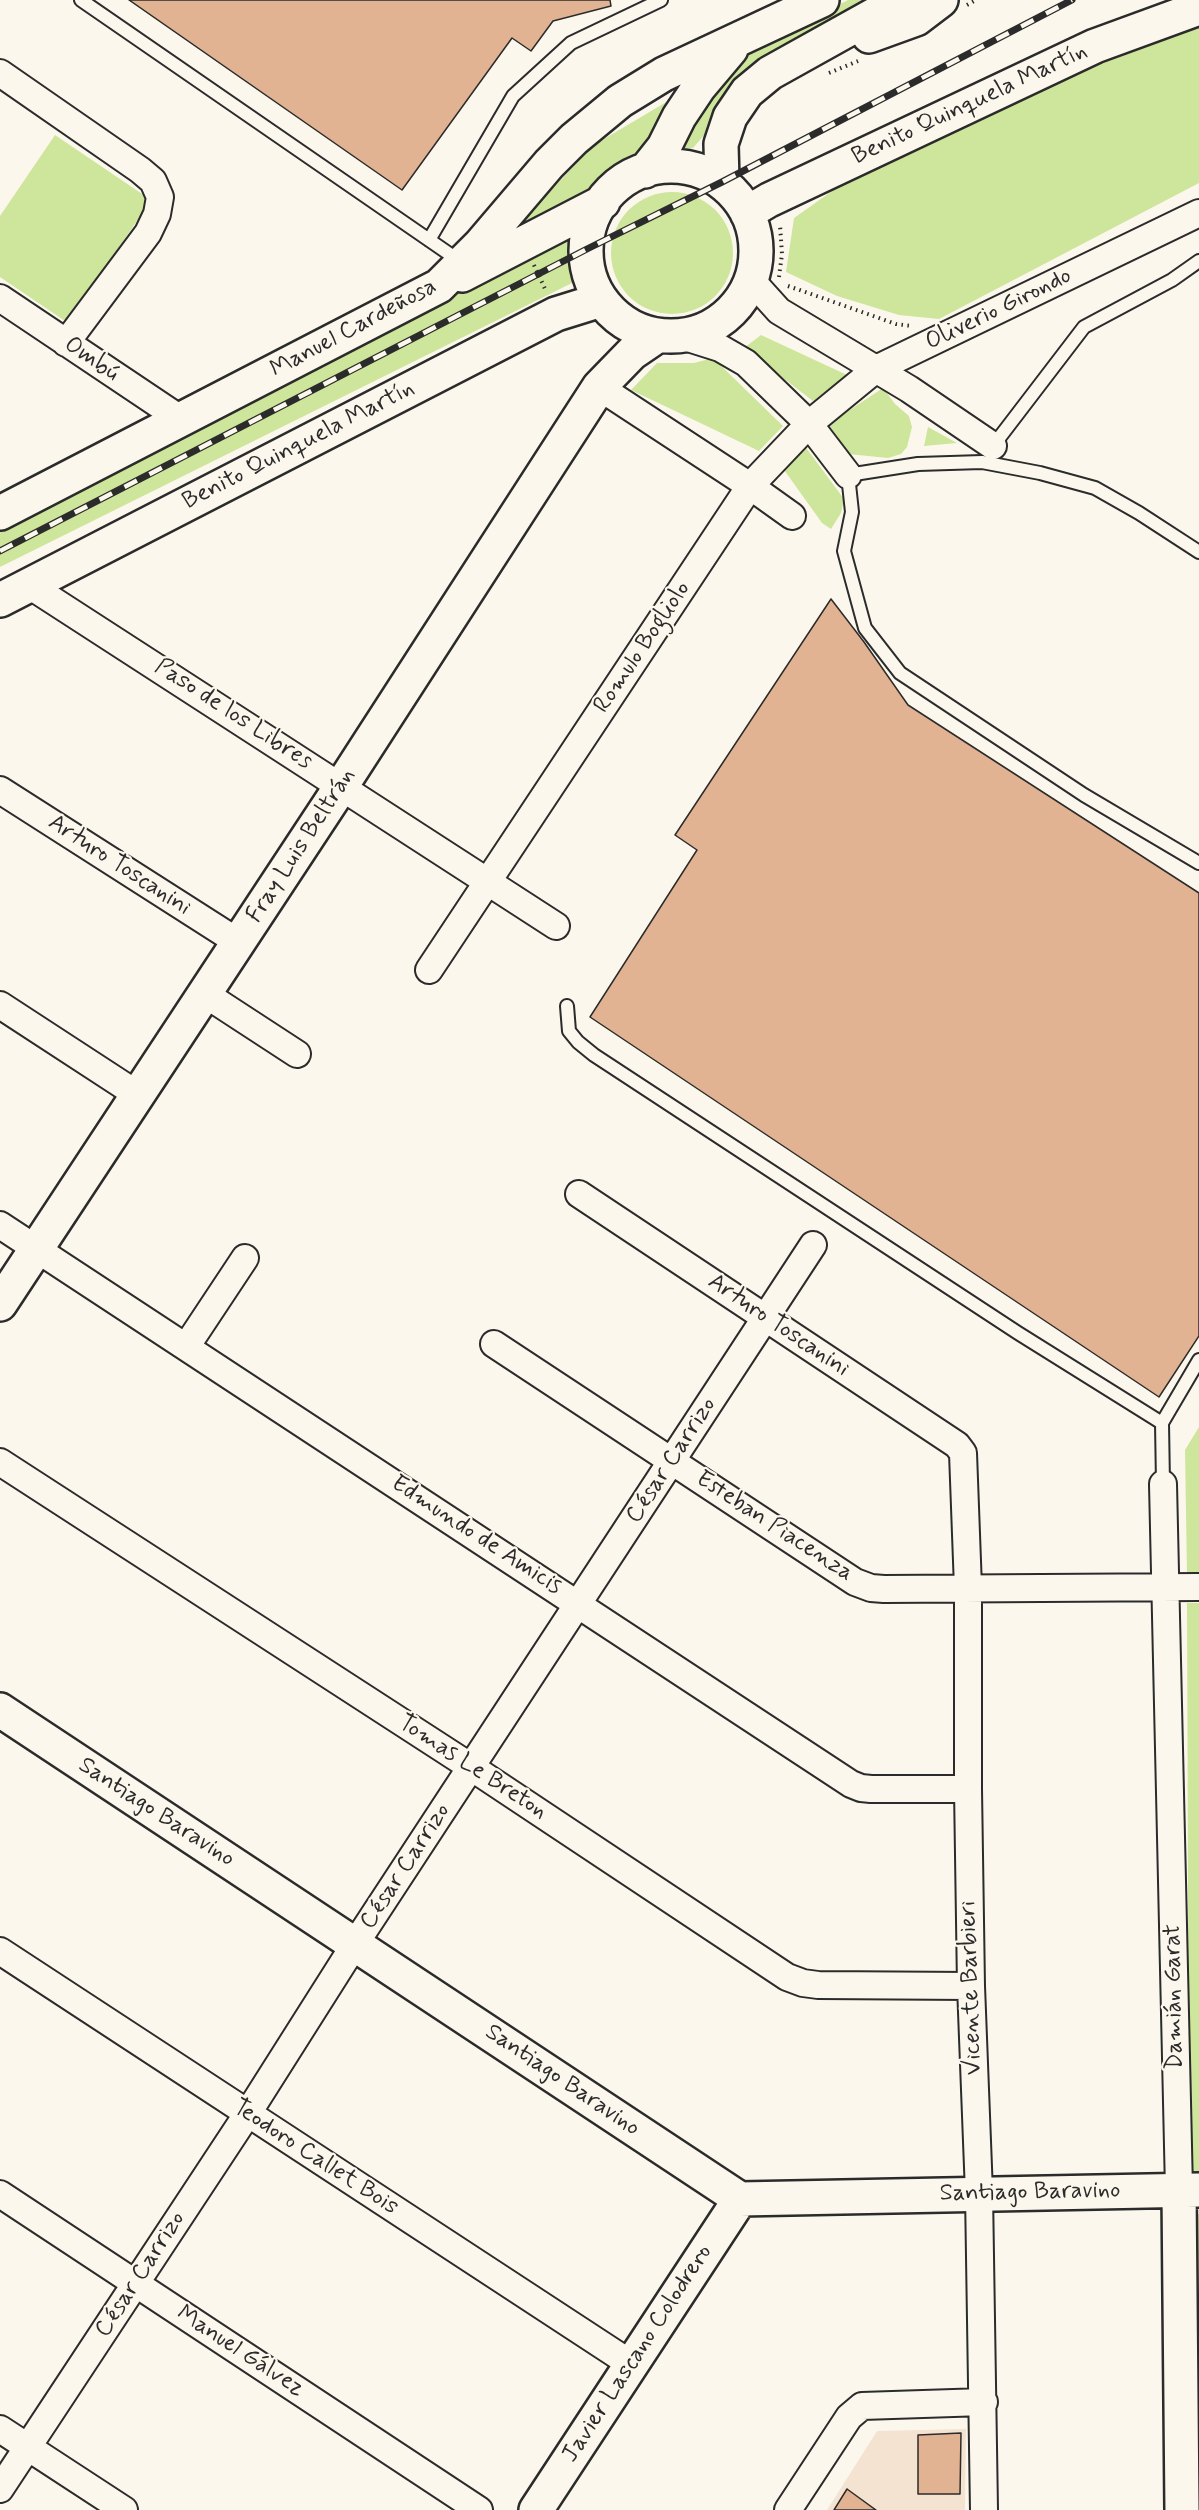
<!DOCTYPE html>
<meta charset="utf-8">
<style>
body{margin:0}
canvas{display:block;background:#fbf7ec}
</style>
<canvas width="1199" height="2510"></canvas>
<script>
const ctx = document.querySelector('canvas').getContext('2d');
ctx.lineJoin = 'round';
function paint(path, color) { ctx.fillStyle = color; ctx.fill(path, 'evenodd'); }
const poly = rows => new Path2D(rows.map(r => 'M' + r).join(''));
function strokePath(path, color, width, dash) { ctx.strokeStyle = color; ctx.lineWidth = width; ctx.lineCap = dash ? 'butt' : 'round'; ctx.setLineDash(dash || []); ctx.stroke(path); }
function drawText(font, color, halo, rows, align = 'center') {
  ctx.font = font + ' Mynerve,sans-serif'; ctx.lineWidth = 4.5; ctx.setLineDash([]); ctx.textBaseline = 'middle'; ctx.strokeStyle = halo; ctx.fillStyle = color; for (const [text, x, y, turn = 0] of rows) {
    ctx.save(); ctx.translate(x, y); ctx.rotate((+turn || 0) * Math.PI / 180); ctx.textAlign = isNaN(turn) ? turn : align; if (halo) ctx.strokeText(text, 0, 0); ctx.fillText(text, 0, 0); ctx.restore();
  }
}
const built = poly([
 [966,2429,965,2510,827,2510,877,2431]
]);
const green = poly([
 [848,0,881,0,764,66,693,148,678,148,709,93,754,48],
 [1199,22,1199,183,939,319,899,315,837,296,786,272,794,218,862,170,1031,88],
 [673,98,651,145,615,165,582,204,495,249,594,145],
 [55,135,151,200,68,323,0,277,0,216],
 '611 253a61 61 0 1 1 122 0a61 61 0 1 1-122 0Z',
 [568,237,574,282,0,567,0,527],
 [761,335,847,375,813,401,744,348],
 [713,358,783,426,759,451,631,390,657,363,694,363],
 [883,388,895,404,909,416,912,427,907,447,901,454,888,458,848,454,827,425],
 [928,427,957,443,924,446],
 [804,445,844,499,841,513,831,529,822,523,782,467],
 [1199,1427,1199,1572,1187,1573,1185,1450],
 [1187,1603,1199,1603,1199,2172,1189,2172],
 [1191,2214,1199,2214,1199,2510,1194,2510]
]);
const building = poly([
 [129,0,610,0,611,6,553,21,531,51,512,38,402,190,129,0],
 [831,599,864,642,908,705,1199,893,1199,1336,1159,1397,590,1017,697,850,675,835,831,599],
 [961,2433,960,2494,918,2494,918,2435,961,2433],
 [847,2489,876,2510,834,2510,847,2489]
]);
const path = poly([
 [967,5,976,0],
 [829,73,858,61],
 [534,265,546,291],
 [779,277,782,254,780,225],
 [788,286,896,324,912,326]
]);
const lane = poly([
 [81,0,461,262],
 [429,240,513,96,571,43,661,0],
 [993,446,1084,327,1172,280,1199,261],
 [1199,552,1139,513,1095,488,1040,473,982,462,918,464,848,475,852,512,844,551,865,628,900,673,1084,795,1199,863],
 [567,1006,569,1031,578,1042,594,1055,1018,1333,1162,1423],
 [1163,1484,1162,1423,1199,1360]
]);
const street = poly([
 [0,73,140,170,153,181,160,197,157,214,148,233,66,343],
 [751,280,779,311,909,389,993,446],
 [0,298,182,420],
 [682,336,720,348,746,363,809,424,848,475],
 [599,387,750,486,792,516],
 [29,585,556,926],
 [0,790,238,942],
 [429,970,750,486,809,424,876,369,1199,213],
 [205,994,297,1054],
 [0,1005,138,1095],
 [579,1194,957,1445,963,1453,968,1588,968,1789,971,1986,979,2193,984,2510],
 [0,1225,851,1784,861,1788,871,1789,968,1789],
 [494,1344,855,1582,871,1588,884,1589,1199,1587],
 [186,1347,245,1258],
 [0,1462,471,1767,787,1977,803,1983,818,1985,971,1986],
 [1163,1484,1179,2190],
 [0,1951,631,2364],
 [0,2194,479,2510],
 [0,2429,124,2510],
 [0,2489,248,2113,355,1944,813,1245],
 [788,2510,849,2417,862,2406,984,2402]
]);
const secondary = poly([
 [869,36,916,19,941,0],
 '586 251a85 85 0 1 1 170 0a85 85 0 1 1-170 0Z',
 [645,171,664,147,679,117,699,87,731,49],
 [722,182,721,144,730,117,747,92,770,73,901,0],
 [747,213,769,200,1095,46,1199,8],
 [462,275,603,202],
 [0,513,439,286,480,245,549,164,574,139,620,101,664,74,822,0],
 [0,600,556,314,601,300],
 [0,1304,342,785,599,387,632,353,657,336],
 [0,1710,740,2199,1199,2190],
 [1179,2190,1182,2510],
 [536,2510,740,2199]
]);
const rail = poly([
 [0,551,587,249,722,182,1072,0]
]);
const streetNames = [
 ["Benito Quinquela Martín",970,105,-25],
 ["Oliverio Girondo",999,310,-26],
 ["Manuel Cardeñosa",354,329,-28],
 ["Ombú",91,360,34],
 ["Benito Quinquela Martín",299,446,-27],
 ["Romulo Bogliolo",643,648,-56],
 ["Paso de los Libres",233,715,33],
 ["Fray Luis Beltrán",302,846,-57],
 ["Arturo Toscanini",119,866,33],
 ["Arturo Toscanini",778,1326,34],
 ["César Carrizo",672,1461,-57],
 ["Esteban Piacenza",774,1527,33],
 ["Edmundo de Amicis",476,1536,33],
 ["Tomas Le Breton",472,1768,33],
 ["Santiago Baravino",156,1813,33],
 ["César Carrizo",406,1867,-57],
 ["Vicente Barbieri",972,1988,-92],
 ["Damián Garat",1175,1997,-91],
 ["Santiago Baravino",562,2081,34],
 ["Teodoro Callet Bois",315,2158,33],
 ["Santiago Baravino",1030,2193,-1],
 ["César Carrizo",141,2275,-57],
 ["Manuel Gálvez",240,2352,33],
 ["Javier Lascano Colodrero",638,2354,-57]
];
paint(built, '#f4e3d1');
paint(green, '#cee69b');
paint(building, '#e2b392');
strokePath(building, '#2b2b2b', 1.5);
strokePath(lane, '#2b2b2b', 16);
strokePath(street, '#2b2b2b', 30);
strokePath(secondary, '#2b2b2b', 38);
strokePath(path, '#2b2b2b', 4, [1.5, 4.5]);
strokePath(lane, '#fbf7ec', 12);
strokePath(street, '#fbf7ec', 26);
strokePath(secondary, '#fbf7ec', 33);
strokePath(rail, '#2b2b2b', 7);
strokePath(rail, '#fbf7ec', 4.5, [14]);
drawText('24px', '#2b2b2b', '#fbf7ec', streetNames);
</script>
